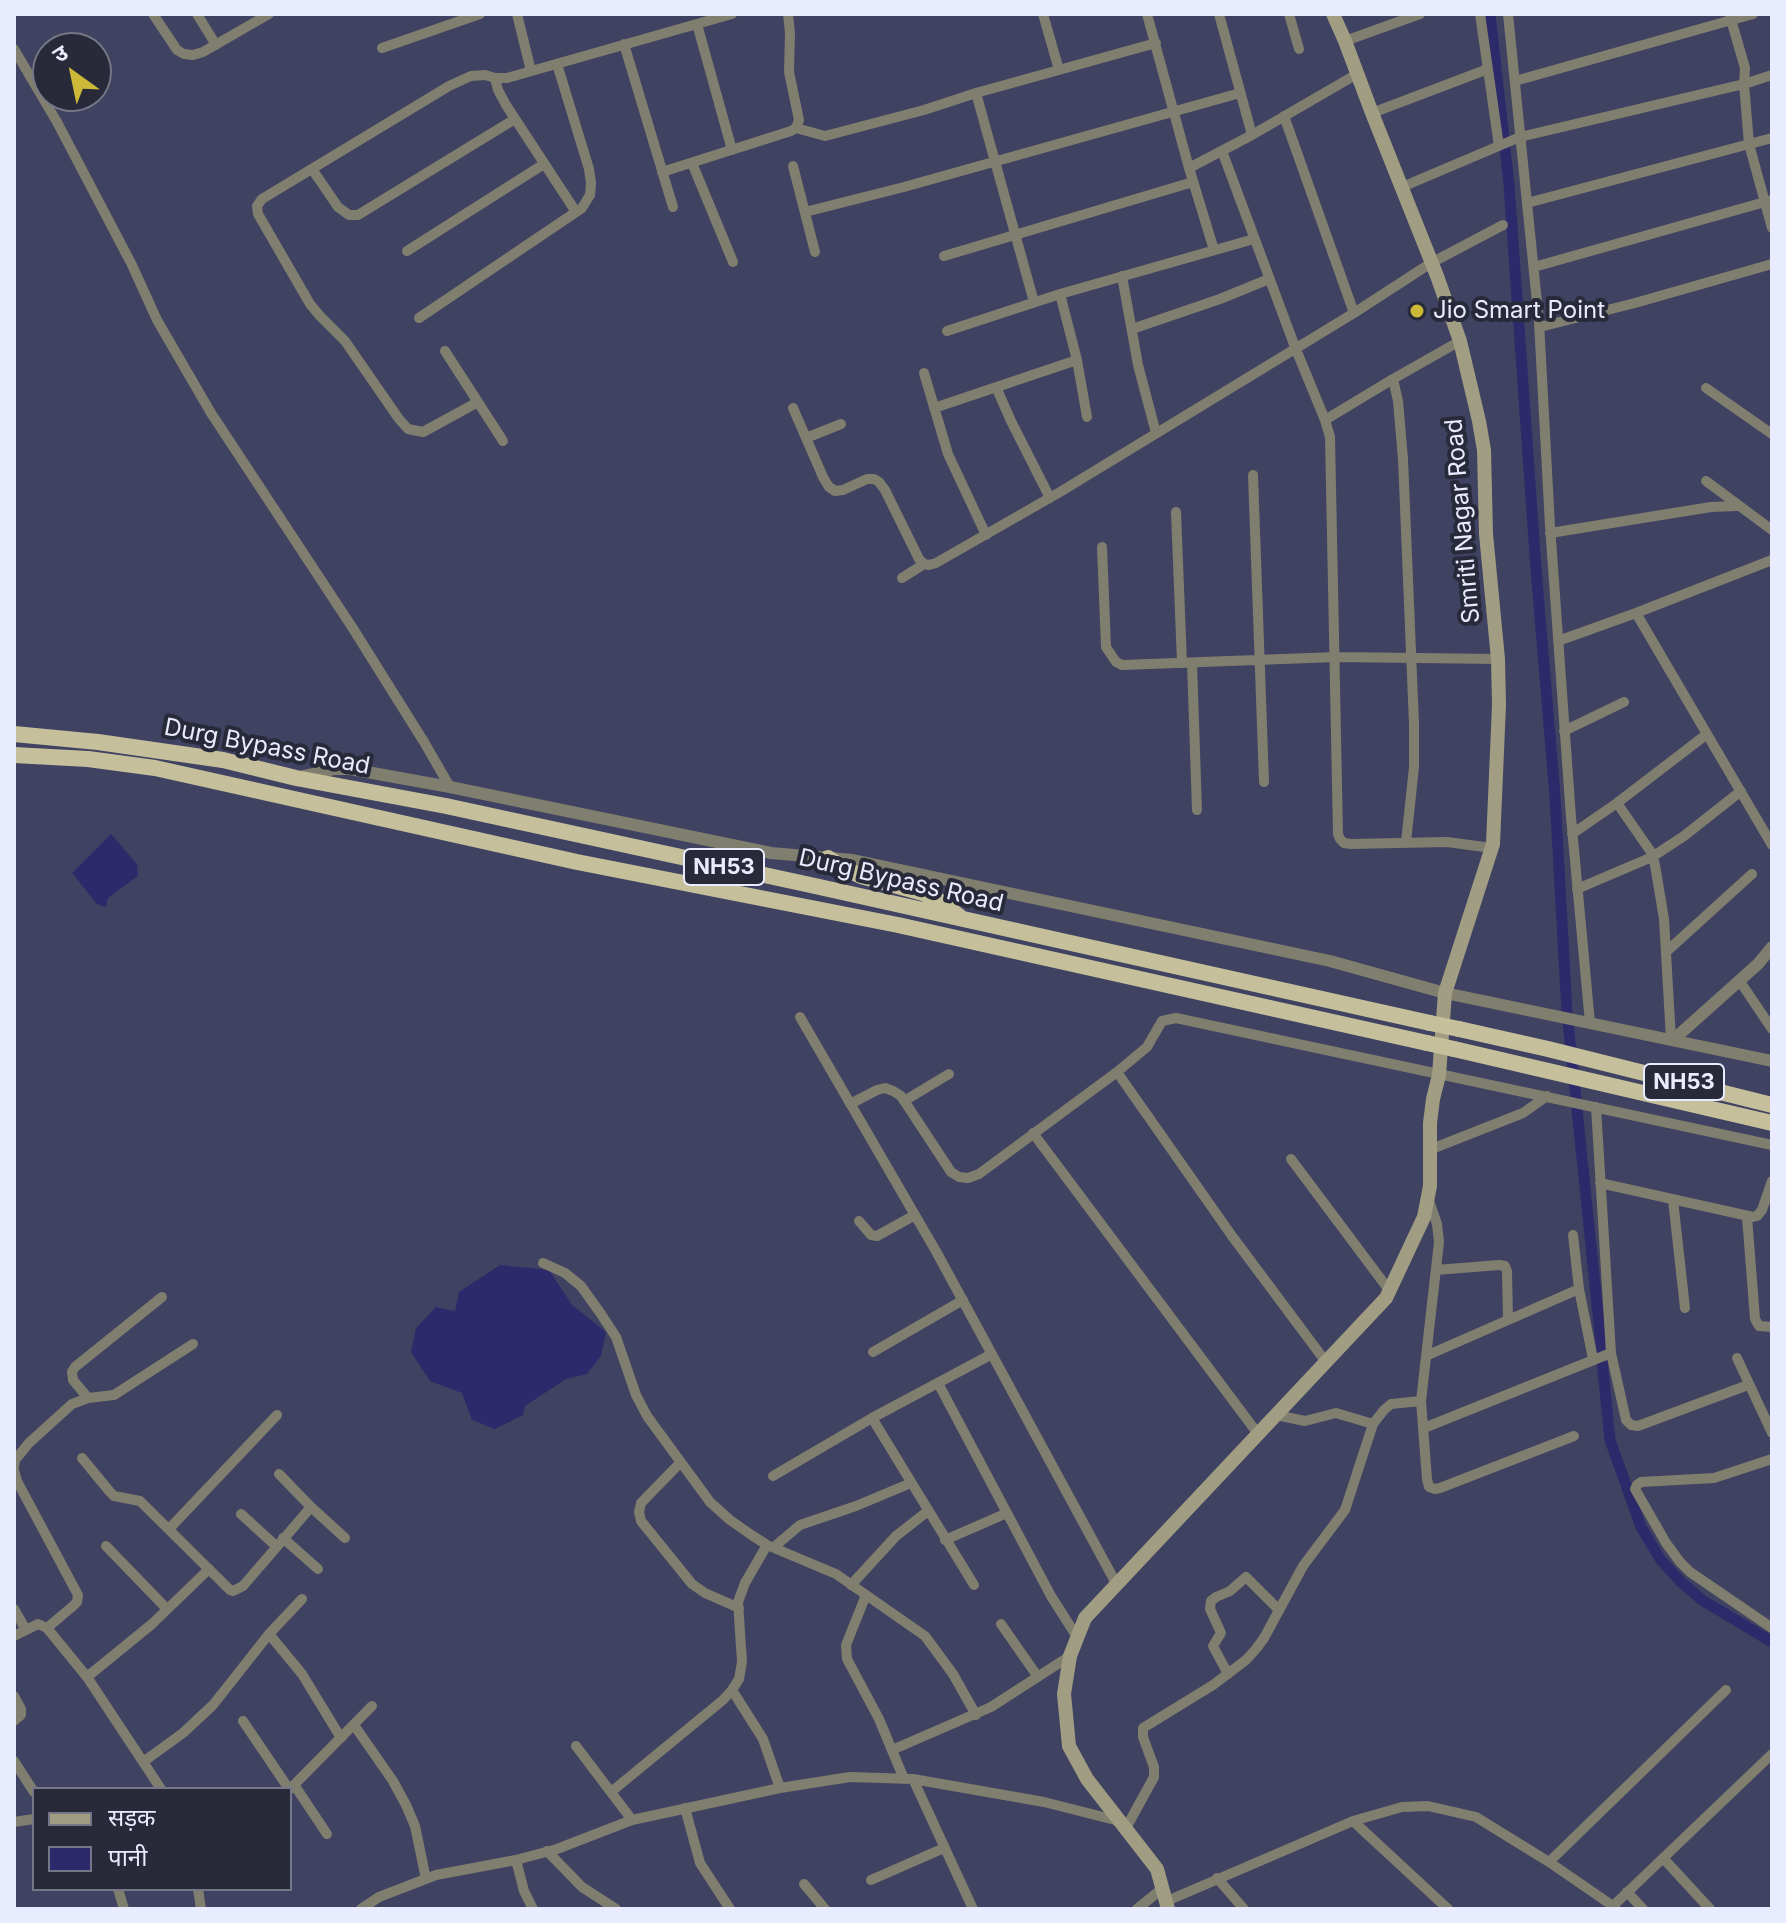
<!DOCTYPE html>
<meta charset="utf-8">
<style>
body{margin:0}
#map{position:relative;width:1786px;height:1923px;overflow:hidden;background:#3f4261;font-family:Inter,"Noto Sans Devanagari",sans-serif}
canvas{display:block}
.frame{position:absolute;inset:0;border:16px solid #e9ebff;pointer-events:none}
.legend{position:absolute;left:32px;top:1787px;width:260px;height:104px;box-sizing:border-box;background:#282a39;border:2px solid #757788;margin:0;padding:10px 14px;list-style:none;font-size:24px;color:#e9ebff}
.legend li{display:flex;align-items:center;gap:16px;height:40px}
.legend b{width:40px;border:2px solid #757788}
.north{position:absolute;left:32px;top:32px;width:80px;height:80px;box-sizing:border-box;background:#282a39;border:2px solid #757788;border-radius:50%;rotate:327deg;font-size:22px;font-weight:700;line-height:32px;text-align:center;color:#e9ebff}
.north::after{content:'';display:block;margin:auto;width:28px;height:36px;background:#ccb938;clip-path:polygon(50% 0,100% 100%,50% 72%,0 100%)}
</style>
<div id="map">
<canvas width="1786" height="1923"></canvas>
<div class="frame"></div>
<ul class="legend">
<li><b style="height:10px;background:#a19d83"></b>सड़क</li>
<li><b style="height:22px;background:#2d2a6b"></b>पानी</li>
</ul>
<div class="north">उ</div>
</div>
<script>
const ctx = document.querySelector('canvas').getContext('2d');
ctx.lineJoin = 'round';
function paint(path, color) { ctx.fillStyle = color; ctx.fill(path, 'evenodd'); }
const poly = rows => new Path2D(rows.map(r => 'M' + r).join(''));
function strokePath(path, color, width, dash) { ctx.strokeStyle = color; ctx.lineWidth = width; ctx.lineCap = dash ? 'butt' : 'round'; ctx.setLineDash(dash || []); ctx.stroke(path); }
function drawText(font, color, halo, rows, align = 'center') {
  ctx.font = font + ' Inter,sans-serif'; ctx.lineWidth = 8; ctx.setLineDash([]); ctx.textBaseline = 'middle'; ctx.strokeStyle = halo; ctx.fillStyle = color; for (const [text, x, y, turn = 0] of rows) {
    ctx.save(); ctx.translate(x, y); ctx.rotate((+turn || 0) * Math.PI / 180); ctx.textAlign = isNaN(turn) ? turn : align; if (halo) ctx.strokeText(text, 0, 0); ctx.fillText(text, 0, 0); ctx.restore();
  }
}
const water = poly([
 [111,834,137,864,138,876,108,898,106,907,97,904,72,873],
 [500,1265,549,1270,572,1305,606,1332,601,1356,587,1374,566,1379,525,1406,523,1415,495,1429,472,1420,462,1393,430,1381,411,1352,416,1328,436,1307,455,1311,459,1292]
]);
const canal = poly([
 [1490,14,1509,184,1536,569,1555,796,1567,1012,1602,1353],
 [1602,1361,1610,1440,1641,1527,1660,1559,1680,1581,1702,1600,1772,1642]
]);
const minor = poly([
 [153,14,177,50,184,54,193,55,203,52,269,14],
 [197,14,216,45],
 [517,14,531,71],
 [1043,14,1059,70],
 [1147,14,1189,168,1214,250],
 [1219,14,1252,135],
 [1289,14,1299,49],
 [1480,14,1499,146],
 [1508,14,1539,322,1550,526,1571,817,1590,1023],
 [1730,16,1745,68,1744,84,1749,144,1772,228],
 [697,24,732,150],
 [1345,41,1420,14],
 [624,44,673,207],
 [382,48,480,14],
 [14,49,57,122,132,265,157,320,211,413,352,627,424,742,450,787],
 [495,78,498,90,506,105,576,212],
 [1515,81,1753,14],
 [976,93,1034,302],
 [1372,113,1488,69],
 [1284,116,1354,313],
 [796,128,825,136,924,110,976,93,1156,43],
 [1222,151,1295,347,1325,420,1330,437,1338,834,1340,839,1344,843,1351,844,1447,842,1492,848],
 [692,163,733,262],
 [793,166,815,252],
 [1189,168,1252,135,1357,74],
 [312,169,338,207,349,215,358,215,515,119],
 [662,172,791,131,796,128,799,120,789,72,790,33,788,14],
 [1402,187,1520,137,1744,84,1772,75],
 [1527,203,1772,138],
 [805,212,904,187,1240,93],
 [407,251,544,164],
 [944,256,1193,182],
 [1534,267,1772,200],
 [1122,276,1138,365,1156,433],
 [1060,294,1077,360,1087,417],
 [419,318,582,208,590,195,591,183,589,169,557,64],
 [1540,327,1635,303,1772,264],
 [1132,329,1220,299,1269,279],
 [947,331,1060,294,1254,239],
 [445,351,503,441],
 [924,373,948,454,986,535],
 [1393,379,1398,401,1403,459,1414,724,1414,767,1406,842],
 [996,387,1011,421,1050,498],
 [1706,388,1772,434],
 [478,402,423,432,408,429,399,419,345,341,320,316,310,304,258,214,257,206,262,199,449,86,471,76,485,75,495,78,507,78,732,14],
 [793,408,823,477,829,487,835,491,843,490,867,479,874,479,879,482,885,490,919,559,924,564,929,565,936,563,1060,492,1354,313,1431,263,1503,225],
 [934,408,1077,360],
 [1325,420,1393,379,1460,341],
 [806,438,841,424],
 [1253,475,1264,782],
 [1706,481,1772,530],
 [1176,512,1182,663],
 [1550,533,1711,507,1737,506],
 [1102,547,1106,647,1116,662,1122,665,1336,657,1498,659],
 [902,578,924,564],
 [1636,613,1772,845],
 [1558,641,1636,613,1772,560],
 [1192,663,1197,810],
 [1564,731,1624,702],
 [1617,803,1651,852,1655,865,1664,919,1671,1039],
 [1572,834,1617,803,1707,734],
 [1577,889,1652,857,1684,836,1741,791],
 [1666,952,1752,874],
 [1739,980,1772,1029],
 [800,1017,937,1253,1117,1585],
 [1117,1072,1232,1236,1326,1362],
 [904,1101,949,1074],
 [850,1104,877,1090,885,1088,893,1091,901,1096,951,1172,959,1177,968,1178,979,1174,1117,1072,1147,1047,1162,1021,1176,1018,1772,1145],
 [1596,1107,1611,1353,1626,1420,1631,1425,1638,1426,1748,1385],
 [1033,1133,1258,1434],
 [1429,1150,1523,1113,1547,1096],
 [1291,1159,1389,1290],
 [1600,1183,1753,1217,1757,1216,1762,1210,1772,1181],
 [1428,1198,1437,1224,1439,1242,1421,1401,1427,1479,1429,1487,1435,1489,1440,1488,1574,1436],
 [1673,1200,1685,1308],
 [1747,1217,1755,1319,1759,1326,1772,1327],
 [859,1221,871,1235,877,1236,915,1215],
 [1573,1235,1579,1289,1593,1359],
 [543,1263,565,1273,581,1286,601,1314,616,1337,636,1395,647,1416,710,1502,730,1520,750,1534,767,1545,836,1574,925,1636,953,1674,976,1715],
 [1436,1270,1499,1265,1505,1266,1507,1271,1508,1320],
 [873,1352,963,1300],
 [1428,1355,1579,1289],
 [1737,1358,1772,1433],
 [938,1383,1051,1596,1077,1637],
 [88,1398,73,1380,72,1372,75,1367,162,1297],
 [1276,1415,1305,1421,1336,1413,1373,1424],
 [872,1418,974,1585],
 [1424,1428,1611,1353],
 [82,1458,110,1492,114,1496,140,1501,230,1590,233,1591,243,1586,311,1507,279,1474],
 [1772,1459,1714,1478,1641,1482,1637,1485,1635,1489,1666,1543,1680,1562,1690,1572,1772,1628],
 [680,1463,641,1503,639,1512,641,1521,692,1584,705,1593,739,1608],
 [14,1467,15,1460,29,1443,72,1404,88,1398,114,1395,193,1344],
 [14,1470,17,1481,78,1595,77,1602,73,1606,47,1628],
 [773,1476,872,1418,992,1354],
 [311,1507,345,1538],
 [241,1514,276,1546],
 [169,1529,277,1415],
 [283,1538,318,1569],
 [945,1540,1007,1513],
 [106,1546,167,1609],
 [774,1547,800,1525,856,1506,911,1483],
 [851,1585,896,1536,928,1511],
 [866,1595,846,1645,847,1659,879,1719,904,1779],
 [14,1609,26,1630],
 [1001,1624,1038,1677],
 [269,1634,302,1674,341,1738],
 [14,1636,38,1624,47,1628,87,1677,161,1789],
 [1228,1674,1213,1646,1221,1633,1210,1609,1211,1601,1216,1597,1230,1591,1246,1577,1279,1610],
 [87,1677,152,1624,209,1569],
 [732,1690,763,1739,780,1788],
 [14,1696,21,1709,21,1715,14,1721],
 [243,1721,289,1789],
 [354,1725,393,1781,406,1805,415,1826,426,1879],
 [576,1746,632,1820],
 [892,1750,991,1707,1070,1656],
 [14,1761,34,1792],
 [143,1762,183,1733,213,1705,269,1634,302,1599],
 [913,1779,973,1909],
 [295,1786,327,1834],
 [290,1789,372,1706],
 [611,1792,723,1700,732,1690,739,1679,742,1662,738,1602,745,1583,767,1545],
 [685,1808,700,1863,730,1909],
 [1353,1821,1448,1909],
 [14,1822,34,1819],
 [1126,1828,1154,1777,1154,1767,1143,1737,1143,1728,1213,1685,1246,1660,1256,1649,1264,1638,1303,1566,1345,1510,1373,1424,1384,1410,1391,1404,1421,1401],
 [547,1851,582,1887,616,1909],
 [1663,1858,1710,1909],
 [516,1860,524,1891,533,1909],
 [1549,1862,1726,1690],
 [1217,1878,1244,1909],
 [871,1880,944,1848],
 [804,1884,825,1909],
 [118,1889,124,1909],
 [198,1889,201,1909],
 [1627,1892,1643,1909],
 [1167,1901,1353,1821,1402,1807,1428,1806,1476,1817,1549,1862,1613,1906],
 [361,1909,379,1897,436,1875,516,1860,557,1849,632,1820,780,1788,850,1777,913,1779,1044,1802,1119,1821],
 [1137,1909,1163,1888],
 [1616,1909,1613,1906,1772,1754]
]);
const tertiary = poly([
 [299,777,335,769,350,769,450,787,771,853,853,860,1330,961,1445,993,1772,1061],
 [1673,1040,1758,964,1772,947]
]);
const secondary = poly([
 [1168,1909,1157,1869,1087,1779,1069,1746,1064,1694,1070,1656,1085,1618,1386,1298,1424,1217,1430,1186,1430,1123,1433,1099,1439,1075,1445,993,1493,844,1499,705,1498,659,1486,534,1484,450,1479,421,1460,341,1437,276,1372,113,1345,41,1333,14]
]);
const trunk = poly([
 [14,734,98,742,223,760,296,778,446,806,815,886,1430,1023],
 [14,755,88,759,155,768,577,862,898,925,1427,1043],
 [828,858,846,869,861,876,923,893,936,899,960,917],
 [1459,1029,1548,1049,1772,1105],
 [1454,1049,1772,1123]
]);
const trunkBridge = poly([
 [1430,1023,1459,1029],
 [1427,1043,1454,1049]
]);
const markers = [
 [1417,311,8,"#ccb938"]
];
const shields = [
 [724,867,80],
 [1684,1082,80]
];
const shieldNames = [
 ["NH53",724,867],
 ["NH53",1684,1082]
];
const poiNames = [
 ["Jio Smart Point",1433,311]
];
const streetNames = [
 ["Smriti Nagar Road",1463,521,-95],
 ["Durg Bypass Road",267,747,11],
 ["Durg Bypass Road",901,881,13]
];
paint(water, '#2d2a6b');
strokePath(canal, '#2d2a6b', 11);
strokePath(minor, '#807e6e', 10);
strokePath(tertiary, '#807e6e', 12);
strokePath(secondary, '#a19d83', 14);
strokePath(trunk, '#c5c09b', 16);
strokePath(trunkBridge, '#c5c09b', 16);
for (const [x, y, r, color] of markers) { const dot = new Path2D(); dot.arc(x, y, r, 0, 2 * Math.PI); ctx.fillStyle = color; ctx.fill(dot); strokePath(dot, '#282a39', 3); }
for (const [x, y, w] of shields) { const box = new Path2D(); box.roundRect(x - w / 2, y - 18, w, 36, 6); ctx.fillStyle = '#282a39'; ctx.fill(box); strokePath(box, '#e9ebff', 2); }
drawText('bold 22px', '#e9ebff', null, shieldNames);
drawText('24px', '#e9ebff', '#282a39', poiNames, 'left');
drawText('24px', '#e9ebff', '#282a39', streetNames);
</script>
